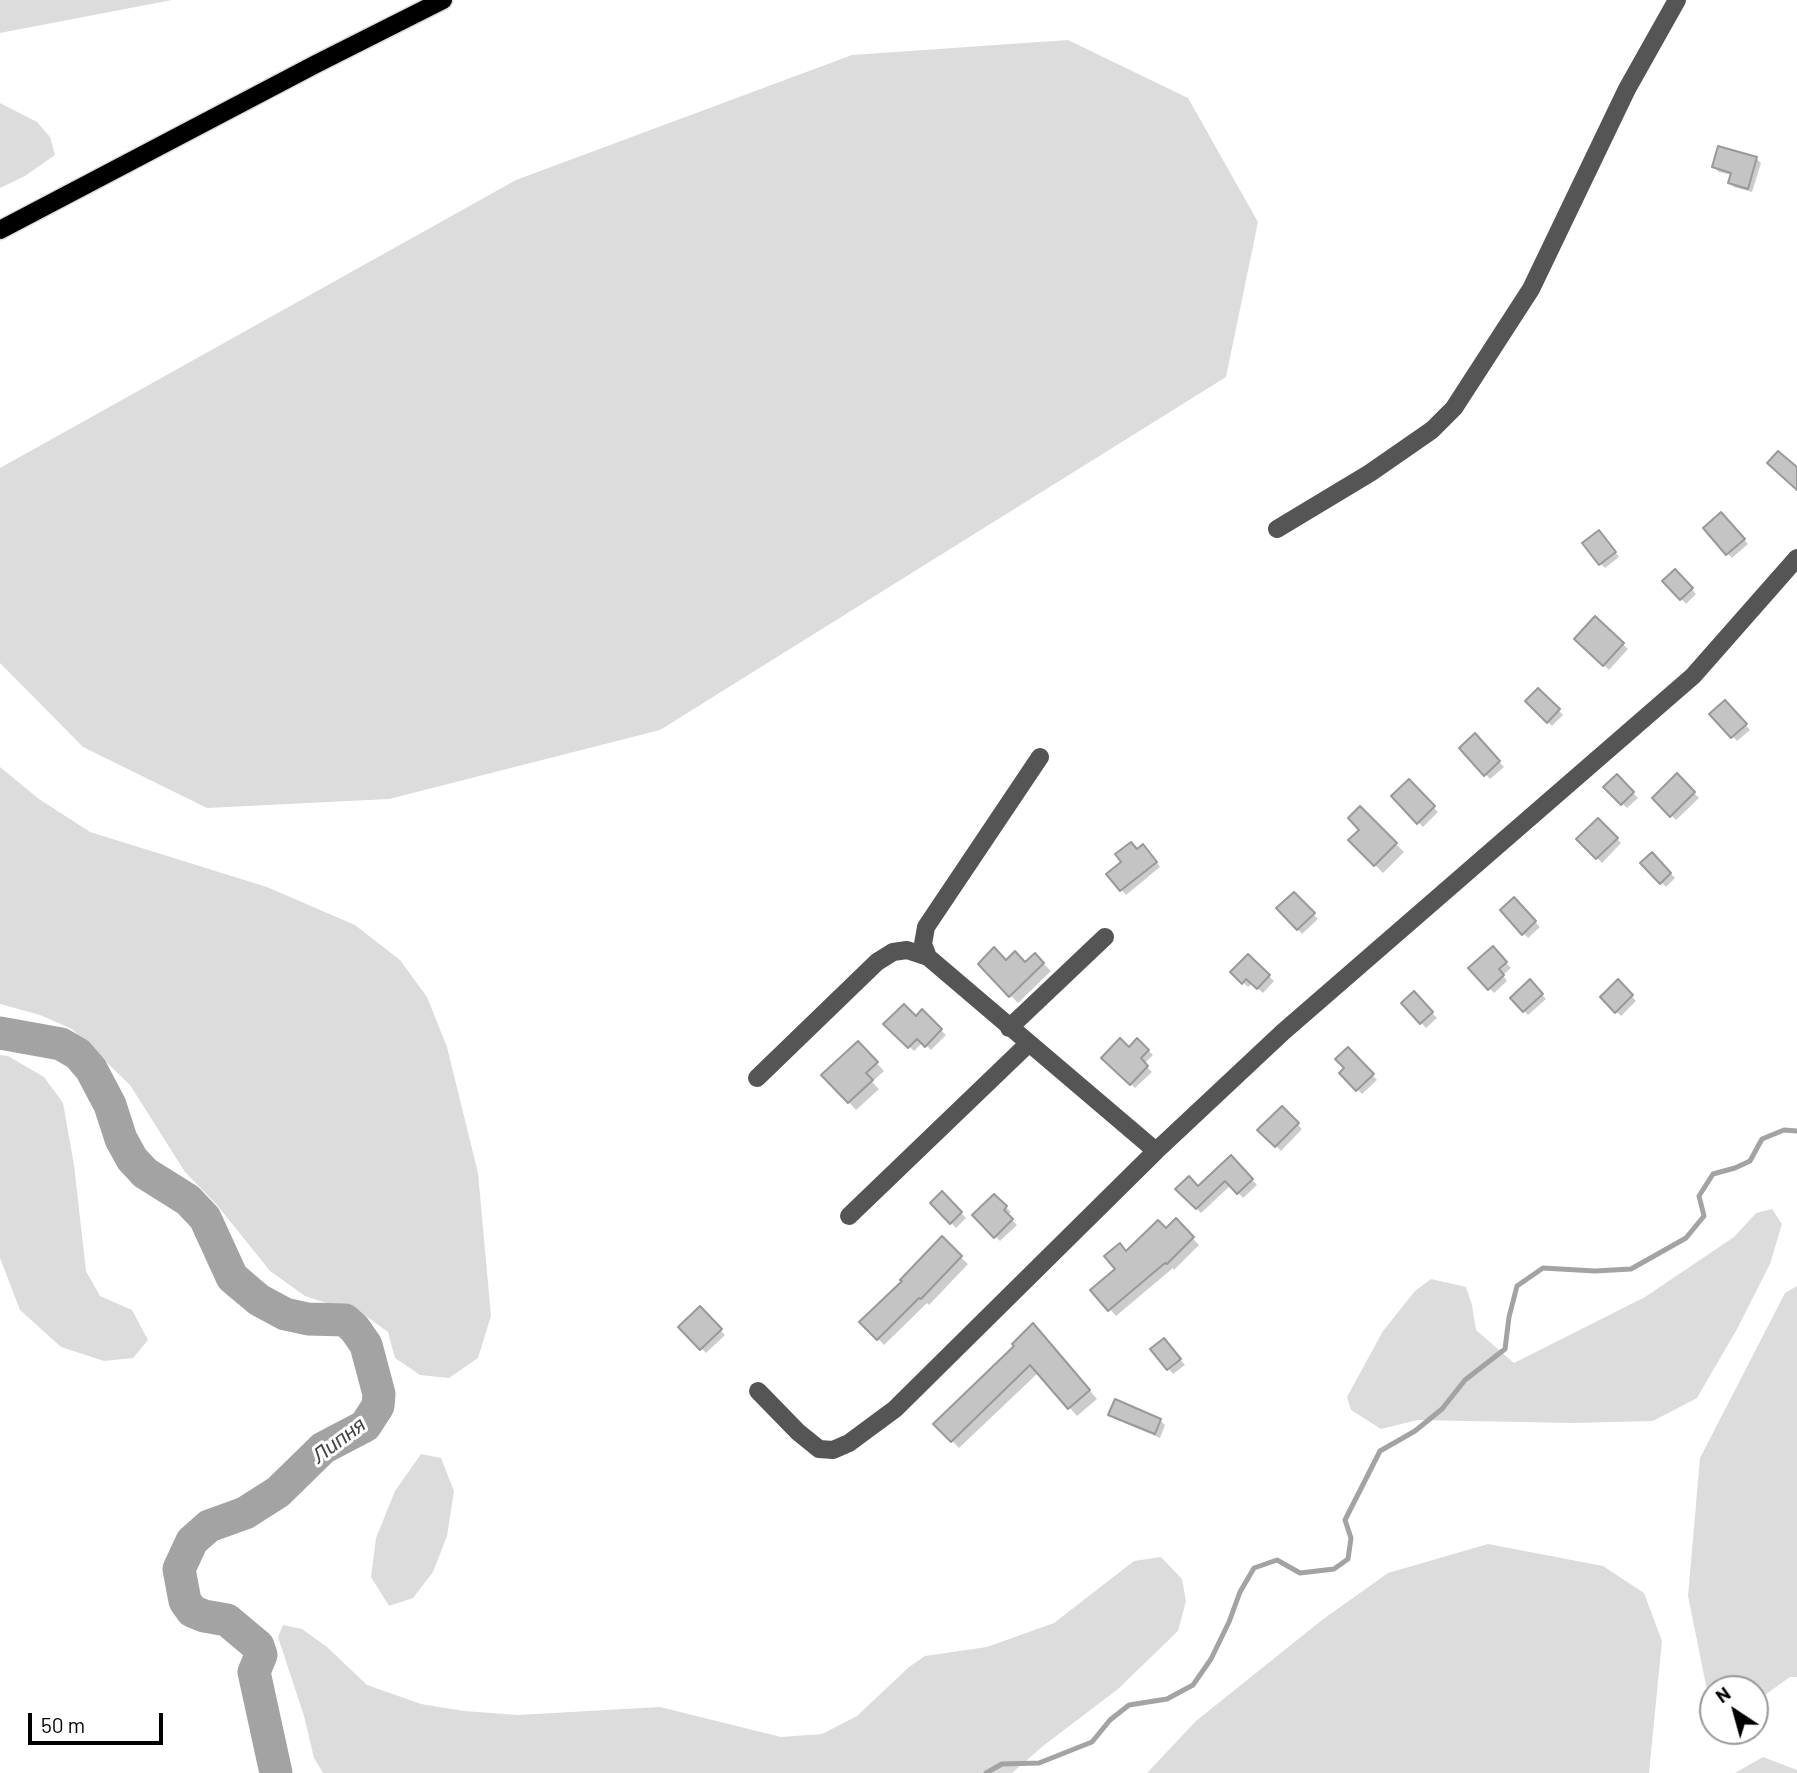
<!DOCTYPE html>
<meta charset="utf-8">
<style>
body{margin:0}
#map{position:relative;width:1797px;height:1773px;overflow:hidden;background:#fff;font-family:Barlow,sans-serif}
canvas{display:block}
.north{position:absolute;left:1699px;top:1675px;width:70px;height:70px;box-sizing:border-box;background:#fff;border:2px solid #999;border-radius:50%;rotate:324deg;font-size:19px;font-weight:700;line-height:28px;text-align:center;color:#000}
.north::after{content:'';display:block;margin:auto;width:24px;height:32px;background:#000;clip-path:polygon(50% 0,100% 100%,50% 72%,0 100%)}
.scale{position:absolute;left:28px;top:1713px;width:135px;height:32px;box-sizing:border-box;border:4px solid #000;border-top:0;padding-left:9px;font-size:21px;line-height:24px;white-space:nowrap;color:#000;-webkit-text-stroke:5px #fff;paint-order:stroke}
</style>
<div id="map">
<canvas width="1797" height="1773"></canvas>
<div class="north">N</div>
<div class="scale">50 m</div>
</div>
<script>
const ctx = document.querySelector('canvas').getContext('2d');
ctx.lineJoin = 'round';
function paint(path, color) { ctx.fillStyle = color; ctx.fill(path, 'evenodd'); }
const poly = rows => new Path2D(rows.map(r => 'M' + r).join(''));
function strokePath(path, color, width, dash) { ctx.strokeStyle = color; ctx.lineWidth = width; ctx.lineCap = dash ? 'butt' : 'round'; ctx.setLineDash(dash || []); ctx.stroke(path); }
function drawText(font, color, halo, rows, align = 'center') {
  ctx.font = font + ' Barlow,sans-serif'; ctx.lineWidth = 6; ctx.setLineDash([]); ctx.textBaseline = 'middle'; ctx.strokeStyle = halo; ctx.fillStyle = color; for (const [text, x, y, turn = 0] of rows) {
    ctx.save(); ctx.translate(x, y); ctx.rotate((+turn || 0) * Math.PI / 180); ctx.textAlign = isNaN(turn) ? turn : align; if (halo) ctx.strokeText(text, 0, 0); ctx.fillText(text, 0, 0); ctx.restore();
  }
}
const green = poly([
 [0,0,172,0,0,33],
 [1068,40,1188,98,1258,222,1226,377,660,730,389,799,207,808,83,747,0,663,0,468,516,180,852,55],
 [0,103,37,122,50,137,55,155,25,176,0,188],
 [0,767,39,799,90,832,267,887,355,925,400,960,427,997,447,1047,478,1173,491,1316,478,1358,449,1378,420,1375,395,1358,388,1332,366,1316,305,1296,270,1271,217,1205,185,1172,130,1085,72,1029,40,1015,0,1004],
 [0,1055,8,1056,44,1077,63,1103,74,1165,86,1271,100,1296,132,1310,148,1340,133,1358,104,1361,61,1347,20,1310,0,1258],
 [1772,1209,1782,1224,1770,1264,1737,1329,1697,1398,1653,1421,1573,1423,1417,1420,1381,1429,1351,1410,1347,1397,1383,1331,1415,1291,1431,1279,1466,1287,1472,1305,1476,1330,1514,1363,1645,1297,1734,1237,1756,1213],
 [1797,1286,1797,1677,1790,1677,1755,1702,1755,1689,1713,1689,1713,1705,1709,1700,1688,1596,1700,1458,1785,1293],
 [421,1454,441,1458,454,1491,447,1536,433,1572,413,1598,389,1606,371,1577,376,1538,395,1491],
 [1488,1544,1603,1566,1644,1593,1662,1641,1649,1773,1147,1773,1196,1721,1322,1620,1388,1573],
 [1161,1557,1182,1579,1186,1601,1178,1631,1118,1689,1043,1746,1012,1773,323,1773,314,1758,304,1716,278,1637,283,1625,302,1629,327,1647,367,1685,421,1704,464,1711,518,1715,660,1707,781,1737,822,1734,857,1716,909,1667,925,1656,987,1647,1054,1623,1134,1561],
 [1763,1757,1797,1770,1797,1773,1735,1773]
]);
const shadow = poly([
 [1756,158,1761,163,1752,192,1734,187,1730,182,1732,175,1719,172,1714,167],
 [1721,514,1748,544,1732,558,1705,529],
 [1604,537,1619,557,1605,568,1601,564],
 [1675,571,1696,594,1686,604,1665,581],
 [1595,619,1628,649,1609,670,1576,639],
 [1538,690,1563,715,1552,726,1527,701],
 [1725,702,1750,730,1737,741,1712,714],
 [1475,736,1504,767,1490,779,1461,748],
 [1617,776,1638,798,1627,808,1606,787],
 [1677,776,1699,798,1676,820,1654,798],
 [1409,781,1438,812,1423,827,1394,796],
 [1360,808,1404,852,1383,873,1351,840,1361,830],
 [1598,820,1621,843,1602,863,1579,839],
 [1137,851,1148,851,1160,867,1126,895,1108,874],
 [1652,854,1675,878,1666,887,1643,863],
 [1294,894,1318,919,1302,934,1279,908],
 [1514,899,1540,927,1528,938,1502,910],
 [1493,948,1511,968,1503,975,1507,981,1494,993,1471,968],
 [1035,955,1051,971,1018,1003,980,964,1006,962,1025,964],
 [1248,956,1274,981,1263,993,1252,983,1248,987,1232,972],
 [1530,982,1546,999,1528,1015,1512,998],
 [1618,982,1636,1001,1621,1016,1602,997],
 [1414,994,1437,1018,1426,1028,1404,1003],
 [922,1012,946,1035,931,1050,923,1042,914,1051,886,1024,916,1018],
 [1138,1041,1153,1055,1144,1064,1152,1072,1135,1088,1104,1058,1129,1049],
 [858,1043,884,1071,872,1082,879,1089,856,1110,824,1075],
 [1348,1049,1377,1080,1362,1094,1342,1073,1347,1068],
 [1282,1108,1302,1129,1281,1151,1260,1130],
 [1231,1158,1257,1185,1243,1198,1231,1185,1201,1213,1178,1189,1198,1188],
 [942,1193,966,1218,956,1228,932,1203],
 [994,1196,1011,1212,1007,1215,1017,1225,1000,1241,975,1215],
 [1176,1221,1199,1245,1174,1270,1173,1268,1116,1316,1093,1290,1118,1269,1127,1252,1166,1230],
 [942,1239,968,1264,929,1305,927,1303,884,1345,862,1322,904,1281],
 [700,1308,725,1335,706,1353,681,1327],
 [1040,1333,1097,1399,1077,1416,1039,1372,959,1448,936,1424],
 [1168,1345,1185,1365,1173,1374,1152,1349],
 [1110,1414,1160,1420,1165,1425,1160,1438,1115,1419]
]);
const stream = poly([
 [986,1773,1002,1764,1039,1763,1092,1742,1110,1720,1129,1705,1167,1699,1193,1685,1211,1659,1229,1622,1240,1592,1254,1568,1277,1560,1300,1573,1334,1569,1348,1559,1351,1538,1345,1520,1380,1451,1415,1431,1442,1409,1465,1380,1505,1349,1509,1317,1517,1286,1543,1268,1595,1271,1631,1269,1686,1238,1704,1216,1699,1196,1713,1174,1735,1168,1750,1161,1762,1139,1784,1130,1797,1131]
]);
const river = poly([
 [0,1033,61,1044,78,1054,91,1069,110,1105,121,1139,132,1159,145,1173,188,1200,205,1218,232,1277,240,1284,259,1300,285,1314,308,1319,345,1320,355,1329,366,1345,379,1394,378,1406,365,1426,323,1448,278,1492,245,1513,209,1526,192,1541,179,1569,185,1601,192,1611,204,1616,227,1620,258,1646,261,1655,254,1672,276,1773]
]);
const building = poly([
 [1718,146,1757,157,1748,189,1728,183,1731,173,1712,167,1718,146],
 [1778,451,1797,467,1797,490,1767,463,1778,451],
 [1721,512,1745,539,1726,555,1703,528,1721,512],
 [1599,530,1616,552,1599,565,1582,543,1599,530],
 [1675,569,1693,588,1680,600,1662,581,1675,569],
 [1595,616,1624,643,1603,666,1574,639,1595,616],
 [1538,688,1560,709,1547,723,1525,701,1538,688],
 [1725,700,1747,724,1731,738,1709,714,1725,700],
 [1475,733,1500,761,1484,776,1459,748,1475,733],
 [1677,773,1695,792,1670,817,1652,798,1677,773],
 [1617,774,1634,792,1621,805,1603,787,1617,774],
 [1409,779,1435,806,1417,824,1391,796,1409,779],
 [1360,806,1397,843,1374,866,1348,840,1359,830,1348,818,1360,806],
 [1598,818,1618,838,1596,859,1576,839,1598,818],
 [1131,842,1137,849,1143,844,1157,862,1120,891,1106,874,1121,862,1115,854,1131,842],
 [1652,852,1671,873,1660,884,1640,863,1652,852],
 [1294,892,1315,913,1297,930,1276,908,1294,892],
 [1514,897,1536,921,1522,935,1500,910,1514,897],
 [1493,946,1507,962,1499,969,1504,975,1488,990,1468,968,1493,946],
 [994,947,1006,960,1015,951,1025,962,1035,953,1044,963,1009,997,978,964,994,947],
 [1248,954,1270,975,1257,989,1246,979,1242,984,1230,972,1248,954],
 [1530,979,1543,994,1523,1012,1510,998,1530,979],
 [1618,979,1633,995,1615,1013,1600,997,1618,979],
 [1414,991,1433,1012,1420,1024,1401,1003,1414,991],
 [904,1004,916,1016,922,1009,942,1029,925,1047,917,1039,908,1048,883,1024,904,1004],
 [1120,1038,1129,1047,1137,1038,1149,1050,1141,1058,1148,1066,1130,1085,1101,1058,1120,1038],
 [858,1041,878,1062,866,1073,873,1080,848,1103,821,1075,858,1041],
 [1348,1047,1374,1074,1356,1091,1339,1073,1344,1068,1335,1059,1348,1047],
 [1282,1106,1299,1123,1275,1147,1257,1130,1282,1106],
 [1231,1155,1253,1179,1237,1194,1225,1181,1196,1209,1175,1189,1189,1176,1198,1186,1231,1155],
 [942,1191,962,1212,950,1224,930,1203,942,1191],
 [994,1194,1007,1206,1004,1210,1013,1219,994,1238,972,1215,994,1194],
 [1176,1218,1194,1237,1167,1264,1165,1263,1108,1311,1090,1290,1115,1269,1104,1256,1120,1243,1126,1251,1158,1220,1166,1228,1176,1218],
 [942,1236,962,1256,921,1299,919,1298,877,1340,859,1322,902,1281,900,1280,942,1236],
 [700,1306,722,1329,700,1350,678,1327,700,1306],
 [1033,1323,1090,1390,1068,1409,1030,1365,951,1442,933,1424,1014,1346,1012,1344,1033,1323],
 [1164,1338,1181,1359,1167,1370,1150,1349,1164,1338],
 [1115,1399,1161,1419,1155,1434,1108,1415,1115,1399]
]);
const minor = poly([
 [1277,529,1370,473,1432,430,1454,408,1531,289,1627,89,1677,0],
 [928,957,923,944,926,927,1040,757],
 [1009,1028,1105,937],
 [757,1078,877,962,893,952,907,950,928,957,1156,1151],
 [849,1216,1028,1044],
 [758,1391,798,1432,819,1449,833,1450,849,1443,895,1409,1156,1151,1283,1032,1693,676,1797,558]
]);
const major = poly([
 [0,230,316,64,443,0]
]);
const waterNames = [
 ["Липня",339,1440,-37]
];
paint(green, '#dcdcdc');
paint(shadow, '#0003');
strokePath(stream, '#a3a3a3', 5);
strokePath(river, '#a3a3a3', 33);
paint(building, '#c4c4c4');
strokePath(building, '#999', 2);
strokePath(major, '#dbdbdb', 21);
strokePath(minor, '#555', 18);
strokePath(major, '#000', 18);
drawText('italic 21px', '#444', '#fff', waterNames);
</script>
